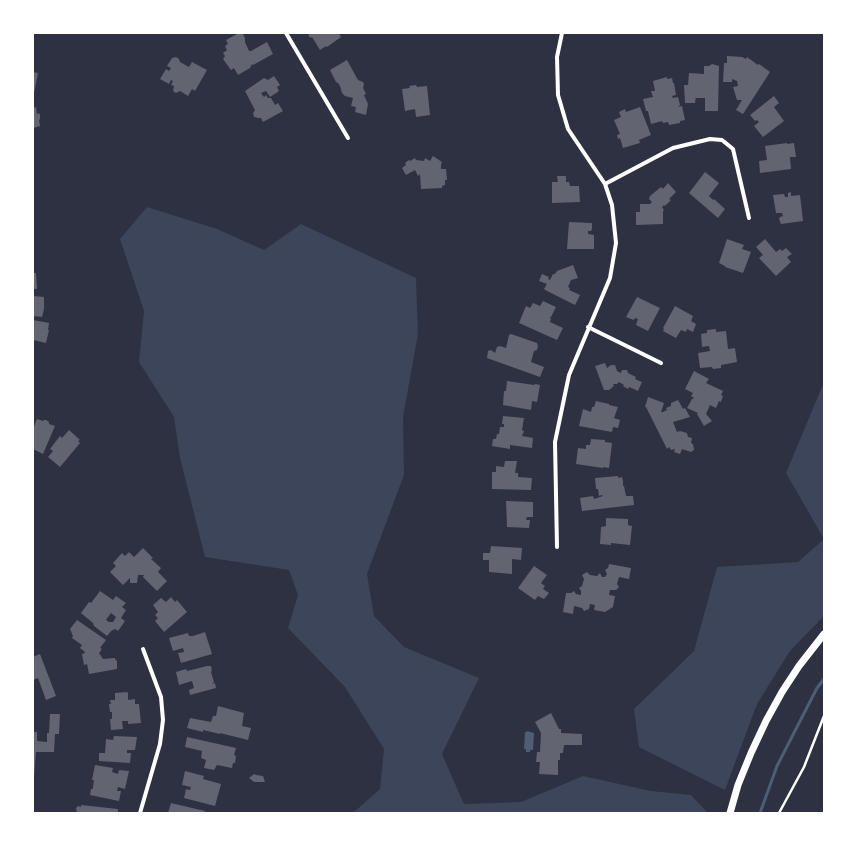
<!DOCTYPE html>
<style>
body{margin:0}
#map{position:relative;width:857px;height:846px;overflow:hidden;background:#2d3142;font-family:"PT Serif",serif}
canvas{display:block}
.frame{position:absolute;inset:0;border:34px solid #fff;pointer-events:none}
</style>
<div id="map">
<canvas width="857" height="846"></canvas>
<div class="frame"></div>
</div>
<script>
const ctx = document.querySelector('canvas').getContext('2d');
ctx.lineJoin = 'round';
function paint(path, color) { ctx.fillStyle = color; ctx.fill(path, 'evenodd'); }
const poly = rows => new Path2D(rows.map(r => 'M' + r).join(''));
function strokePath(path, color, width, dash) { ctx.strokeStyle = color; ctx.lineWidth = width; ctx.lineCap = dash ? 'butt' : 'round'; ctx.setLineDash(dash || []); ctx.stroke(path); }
const green = poly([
 [147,207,217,229,264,250,301,224,416,278,418,334,403,417,404,475,367,574,374,616,404,647,479,678,442,754,464,804,521,802,583,776,651,791,691,795,708,813,353,813,380,789,384,749,345,687,288,628,298,595,289,570,205,557,180,458,174,417,139,362,144,311,120,239],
 [824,382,824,616,790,651,757,704,725,790,639,747,634,709,694,651,717,567,798,562,824,539,786,473]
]);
const water = poly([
 [527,731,534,733,533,750,530,750,530,752,526,752,526,749,524,749,525,732,527,732]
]);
const stream = poly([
 [760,813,777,766,817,688,824,679]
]);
const building = poly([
 [239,33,243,34,245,38,245,42,249,51,251,51,267,42,273,54,253,65,252,64,250,68,238,75,234,68,231,70,223,59,225,56,223,53,227,50,225,46,228,44,226,40],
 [308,33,339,33,341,37,327,47,326,46,320,50,312,37,310,38],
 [727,56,742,57,746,59,747,57,758,65,759,64,770,72,743,114,736,110,742,100,737,100,733,87,738,86,737,81,732,79,732,82,723,82,724,63,727,63],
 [176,57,179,59,180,62,189,67,192,62,207,70,195,91,192,89,188,96,180,91,176,93,173,91,174,86,171,85,173,81,171,80,169,84,160,79,166,69,169,71,171,68,167,66,172,58],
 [347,60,358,80,363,82,364,84,363,88,366,94,364,95,368,104,366,115,355,112,356,107,351,106,353,98,345,96,342,93,340,86,338,83,336,82,330,70],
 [712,64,719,66,718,111,705,111,705,98,696,98,696,96,695,103,685,103,684,85,688,85,689,73,704,74,704,66,709,66],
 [33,72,38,73,34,93,33,93],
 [274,76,280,85,277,87,279,91,270,97,266,91,261,93,264,97,266,95,268,98,271,98,275,105,278,103,283,111,263,122,261,118,258,118,254,117,253,113,255,110,245,91,264,78,268,80],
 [667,77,667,79,672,78,673,83,674,83,676,95,672,96,673,98,678,97,680,105,678,107,682,106,685,120,680,121,680,123,669,125,668,122,663,123,662,121,651,124,648,111,646,111,643,99,653,97,651,91,655,91,653,81],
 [416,85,417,87,427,86,430,115,416,117,415,109,405,111,402,89,410,88,409,86],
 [774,96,779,103,774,107,784,121,763,137,754,126,759,122,757,120,755,121,750,115],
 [36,107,37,114,39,113,40,115,40,119,39,120,40,126,33,128,33,108],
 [640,107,651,135,639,140,640,143,623,148,620,138,618,139,617,135,620,134,614,120,621,117,619,112,625,109,626,112],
 [787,143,787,144,794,143,796,157,790,157,791,169,760,173,759,161,767,160,765,146],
 [433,156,442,162,441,165,441,169,446,169,447,180,445,180,445,185,442,186,442,188,421,189,420,174,418,176,415,170,406,175,402,168,406,165,405,163,409,160,410,161,415,158,416,160,424,161,425,158,430,161],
 [705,172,719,183,709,196,713,200,714,199,725,209,718,218,689,193],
 [557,176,566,176,566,182,569,182,570,186,579,186,580,202,552,203,552,182,558,182],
 [668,183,676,192,669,199,671,200,665,206,664,205,662,207,664,210,663,211,663,224,636,225,636,212,640,212,640,204,650,204,652,202,649,199,650,196,661,187,663,189],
 [791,192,791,196,800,195,803,221,781,224,779,219,780,217,783,216,782,213,776,213,773,195,784,194,785,197,788,197,788,193],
 [569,222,592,223,592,229,591,231,588,231,588,234,594,235,594,249,567,249],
 [727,239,744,245,742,249,751,252,743,273,725,267,725,266,719,263],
 [765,239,776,252,780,249,782,251,786,248,792,254,787,257,791,262,776,276,759,258,763,255,756,247],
 [573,265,578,278,571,280,568,287,570,288,569,290,580,295,575,305,547,291,544,289,547,284,539,281,542,274,549,277,548,279,550,280,553,274,555,274,557,271],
 [33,273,36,273,37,289,33,289],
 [33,296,44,297,44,309,42,317,33,316],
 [637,297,660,308,648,331,636,325,638,319,635,318,634,320,626,317],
 [543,301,556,307,551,317,549,317,551,318,550,322,563,328,557,340,519,323,526,306,530,308,533,303,540,306],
 [675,306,693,316,691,321,696,324,693,332,687,329,686,332,681,330,676,338,663,331,664,329,663,328],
 [33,320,49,323,48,330,49,330,46,343,33,340],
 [716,329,716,332,726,331,728,349,735,348,737,362,721,365,721,368,713,369,712,367,700,368,698,353,710,351,709,346,702,347,701,334,707,333,707,330],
 [511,334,537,343,538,346,537,350,534,351,531,362,544,367,540,377,487,358,488,351,491,350,495,353,497,347,500,346,506,348,509,335],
 [605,363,607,368,611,365,615,365,617,371,621,373,622,370,627,370,628,373,636,377,635,379,642,382,638,391,629,387,628,389,623,386,624,385,619,382,617,384,613,384,614,386,609,390,604,390,595,366],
 [694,371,709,379,706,383,723,391,721,395,723,396,721,402,719,401,716,408,710,405,706,414,712,421,704,426,697,414,698,413,687,408,692,399,693,399,694,398,691,396,693,393,685,389],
 [507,381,534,385,535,384,540,385,537,402,532,401,531,410,503,405,504,391,506,391],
 [648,397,664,403,661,412,663,412,667,410,666,408,671,406,671,403,678,400,683,409,685,408,690,417,673,422,677,432,680,431,687,433,688,437,692,438,691,443,693,444,694,450,691,452,682,449,680,454,674,452,675,449,671,450,669,447,667,449,646,407,645,407],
 [596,401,609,404,609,405,618,407,614,418,620,420,618,428,613,427,612,432,579,426,583,409,591,412,592,407,594,407],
 [503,416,524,418,522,430,524,431,522,436,533,438,532,448,510,445,510,449,492,446,493,439,496,439,497,434,499,434,500,427,504,427,504,424,502,424],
 [37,419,43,421,44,420,46,420,49,422,49,424,55,426,43,454,33,449,33,429],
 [69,430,80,440,78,441,80,443,60,467,48,457,53,451,50,449,60,436,62,438],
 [591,439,605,440,605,442,612,443,609,468,603,467,603,468,576,464,578,448,586,449,586,445,590,445],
 [505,461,517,461,515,473,518,473,518,477,532,478,531,490,492,489,492,472,496,472,496,466,504,467],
 [618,476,618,478,622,477,623,481,623,486,624,486,626,496,633,496,634,505,582,511,580,498,593,496,594,499,603,496,602,495,599,496,598,489,596,489,595,478],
 [506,501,533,502,533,517,527,517,526,520,530,520,529,528,507,527],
 [606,518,628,519,628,525,632,526,630,545,611,543,611,545,600,544,601,527,606,526],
 [491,546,522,548,521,560,512,559,512,574,489,572,489,560,483,560,483,553,490,553],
 [143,548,153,558,151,559,161,568,158,572,167,581,157,591,143,577,144,575,138,575,137,583,130,583,130,578,123,585,110,572,116,566,113,563,122,553,125,556,129,552,134,557],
 [609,564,631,568,629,579,619,577,617,584,619,587,616,590,610,590,609,595,615,596,613,607,605,612,594,610,595,605,590,604,589,609,584,611,582,608,574,606,573,614,563,612,566,593,571,593,574,591,576,594,581,595,581,591,579,588,582,586,584,579,582,575,587,572,590,575,597,576,600,573,602,577,605,577,607,574,605,570,608,568],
 [534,566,547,575,541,583,545,586,543,589,549,593,544,599,538,596,535,600,518,588],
 [100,591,113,600,116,596,126,603,122,607,126,610,121,618,125,621,118,631,115,629,111,631,107,636,94,626,93,623,81,613,89,602,91,603],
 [111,613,116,617,113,622,109,622,106,620],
 [171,597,175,602,177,600,187,612,164,632,155,621,158,618,155,615,158,612,153,605,161,598,166,602],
 [77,620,106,640,100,648,102,649,99,653,103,659,115,658,116,661,117,660,117,669,89,674,87,664,84,665,82,654,85,653,85,652,80,648,82,645,72,638,73,636,70,629],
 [205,632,212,654,181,663,178,653,184,652,183,648,173,651,169,638,188,633,189,636,193,636],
 [40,654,56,696,46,700,38,678,33,680,34,665,33,657],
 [207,666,211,666,212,671,209,673,211,672,214,682,212,684,215,683,216,688,190,695,189,690,194,688,192,681,179,685,176,672,186,669,187,671],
 [127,692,128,693,128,700,135,699,135,704,139,704,141,723,128,724,128,721,122,721,123,729,111,730,110,719,112,719,112,712,110,712,109,704,111,704,110,700,115,700,115,693],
 [218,706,244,713,242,726,251,728,248,740,220,733,220,734,203,730,203,732,187,728,190,718,211,722,213,716,216,716],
 [551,713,559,729,561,729,561,733,582,734,582,745,564,745,563,753,560,753,560,760,558,760,558,775,539,774,540,762,536,762,537,752,540,752,541,733,535,722],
 [50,714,60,714,59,734,55,734,54,752,36,752,34,778,33,778,33,732,37,732,37,741,47,742,47,733,49,733],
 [114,736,137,737,135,750,127,750,127,753,131,753,130,763,99,761,99,753,105,753,106,739,113,740],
 [187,737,236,748,234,755,236,756,235,763,233,763,232,768,217,765,214,770,204,768,206,760,201,758,202,751,185,747],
 [95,765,113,768,112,772,118,774,119,770,129,771,125,789,118,787,117,791,121,791,119,801,90,795,91,789,93,789,93,787,94,780,92,780],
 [185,771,204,776,203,779,221,784,215,806,184,798,186,789,190,790,191,787,182,785],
 [254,774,256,775,263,776,265,782,254,782,249,778],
 [171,803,205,811,204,813,168,813],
 [81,805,118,809,118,813,77,813,76,808,78,806,81,807]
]);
const service = poly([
 [779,813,804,767,824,716]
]);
const minor = poly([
 [286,33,348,138],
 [605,184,673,148,710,139,722,140,733,149,749,218],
 [588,327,661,363],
 [557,547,555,442,569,375,610,278,616,243,612,205,605,184,568,129,558,95,557,57,562,33],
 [140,813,160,744,163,720,161,697,143,649]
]);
const secondary = poly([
 [730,813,738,785,751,753,766,721,782,692,799,666,824,634]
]);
paint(green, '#3c4559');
paint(water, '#4f5d75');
strokePath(stream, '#4f5d75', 3);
paint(building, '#626471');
strokePath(service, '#fff', 2.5);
strokePath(minor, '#fff', 4);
strokePath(secondary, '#fff', 7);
</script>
